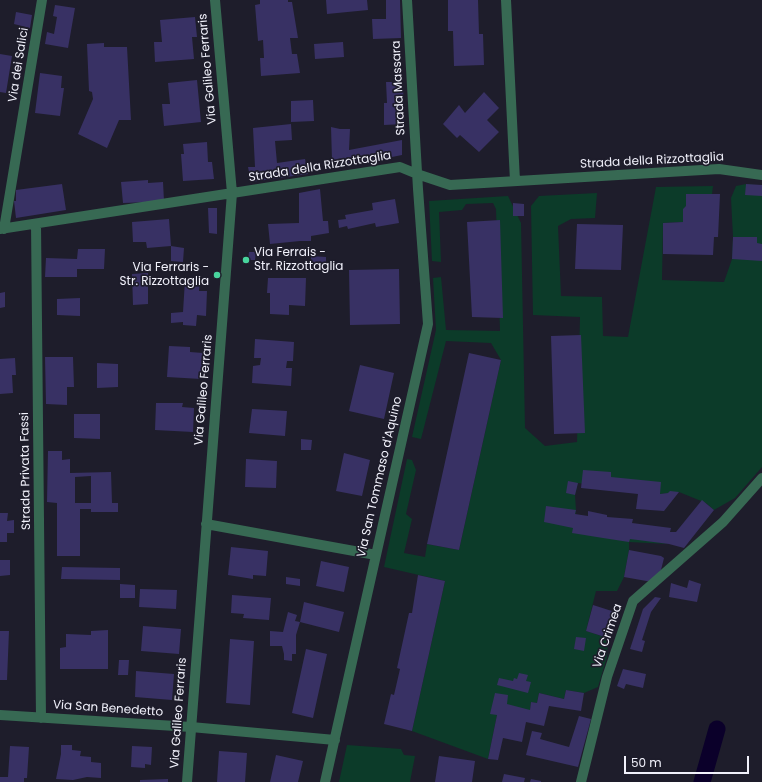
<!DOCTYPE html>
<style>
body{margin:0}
#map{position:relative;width:762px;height:782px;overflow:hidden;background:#1e1d2b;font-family:Poppins,sans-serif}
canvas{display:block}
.scale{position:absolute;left:624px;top:756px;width:125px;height:18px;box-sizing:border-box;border:2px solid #f1f1fb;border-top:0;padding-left:5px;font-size:12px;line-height:14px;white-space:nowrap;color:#f1f1fb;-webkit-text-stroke:3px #1e1d2b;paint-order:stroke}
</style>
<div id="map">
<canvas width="762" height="782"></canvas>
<div class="scale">50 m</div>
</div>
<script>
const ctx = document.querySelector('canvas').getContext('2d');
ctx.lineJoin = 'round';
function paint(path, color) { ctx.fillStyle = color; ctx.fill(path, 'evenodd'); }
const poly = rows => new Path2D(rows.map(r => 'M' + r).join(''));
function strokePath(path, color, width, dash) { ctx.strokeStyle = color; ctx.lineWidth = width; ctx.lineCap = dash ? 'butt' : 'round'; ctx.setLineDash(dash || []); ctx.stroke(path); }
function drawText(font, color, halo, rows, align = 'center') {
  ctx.font = font + ' Poppins,sans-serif'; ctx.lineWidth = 3.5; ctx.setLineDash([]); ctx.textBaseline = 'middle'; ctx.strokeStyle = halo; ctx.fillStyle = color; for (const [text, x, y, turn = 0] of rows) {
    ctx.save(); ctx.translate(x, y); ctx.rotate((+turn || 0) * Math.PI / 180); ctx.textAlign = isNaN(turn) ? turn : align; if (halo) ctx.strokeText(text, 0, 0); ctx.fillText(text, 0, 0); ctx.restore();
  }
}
const green = poly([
 [746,184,762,186,762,467,735,498,714,510,706,503,679,492,660,494,578,483,575,495,576,510,574,528,669,544,629,542,629,550,624,577,617,591,596,591,586,631,608,638,607,657,598,687,584,693,566,690,564,699,539,693,537,703,531,702,530,710,497,715,488,759,412,731,445,581,384,567,407,459,412,460,416,470,406,514,412,519,404,553,425,557,427,544,459,550,501,360,491,343,446,341,421,439,412,437,436,330,433,278,441,277,446,330,500,331,496,209,493,203,466,204,462,210,439,212,441,262,432,261,429,201,508,196,521,223,525,428,545,446,577,442,580,317,533,315,531,206,539,196,597,193,595,218,571,219,558,226,561,296,602,297,603,336,628,337,656,187,713,186,711,203,683,222,663,223,662,280,724,282,732,259,733,237,731,198,736,186],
 [347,745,401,749,404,755,415,756,410,782,339,782]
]);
const canal = poly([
 [702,782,717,729]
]);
const building = poly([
 [260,0,288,0,288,2,292,2,298,38,290,38,292,54,297,54,300,73,261,76,260,58,264,58,263,40,258,41,255,5,260,4],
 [326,0,367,0,368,10,327,14],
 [386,0,400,0,401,38,373,39,372,19,386,19],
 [448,0,478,0,479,34,483,34,484,65,454,66,453,31,448,31],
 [55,5,75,8,68,48,45,44,47,32,54,34,57,17,53,16],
 [16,12,32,15,30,28,14,24],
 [195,17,197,37,192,37,194,59,155,62,154,42,162,42,160,20],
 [343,42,344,57,315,59,314,44],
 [104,43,104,47,127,47,131,120,119,120,107,148,78,134,93,99,92,92,89,91,87,44],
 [0,54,12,56,6,93,0,92],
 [40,73,62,76,61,88,64,88,60,116,35,113],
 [197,80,201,122,164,126,162,104,170,104,168,83],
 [386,82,403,82,404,124,384,125,384,103,387,103],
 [484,92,499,108,487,120,499,132,479,152,460,135,457,138,443,124,459,105,465,113],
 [313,100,314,121,291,122,291,101],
 [291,124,292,140,275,141,277,163,305,159,308,174,251,182,248,167,255,167,253,128],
 [331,127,340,129,350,129,349,150,402,140,402,155,337,168,336,160,332,160],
 [207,142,208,162,212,162,214,179,183,181,181,154,184,154,183,144],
 [148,180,148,183,163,182,164,201,150,202,123,203,121,182],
 [62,184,66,210,16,218,14,201,16,201,16,190],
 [746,184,762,185,762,196,745,195],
 [320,189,323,221,328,221,329,233,311,236,311,241,300,241,270,244,268,224,299,223,299,193],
 [686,194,720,194,718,237,714,237,713,255,663,254,663,223,683,222,683,209,686,206],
 [395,199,399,223,376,227,375,223,348,229,347,226,339,228,338,220,346,219,345,215,373,210,372,203],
 [513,203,524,204,524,216,513,216],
 [208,208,217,208,217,234,209,233],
 [169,219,171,246,147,248,146,242,133,242,132,222],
 [500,220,503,318,472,317,467,222],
 [577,224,623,225,621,270,575,269],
 [733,237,757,237,757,243,762,244,762,261,732,259],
 [171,246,184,248,183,262,171,261],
 [78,249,105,249,104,269,77,269,77,277,45,277,46,258,77,259],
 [249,252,256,252,255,260,248,260],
 [311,256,326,257,326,264,311,263],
 [399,269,400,324,350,325,349,270],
 [148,273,148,304,133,305,132,274],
 [268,278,306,278,305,306,289,305,289,315,270,314,270,293,267,293],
 [185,280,200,281,199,291,207,291,206,316,197,315,196,326,183,325,183,322,171,323,171,313,183,312],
 [5,292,5,307,0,308,0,293],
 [80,298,80,316,57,315,57,299],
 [581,335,585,433,554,434,551,336],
 [255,339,294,342,293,361,287,361,286,368,292,368,291,386,252,383,253,366,260,365,261,358,254,358],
 [169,346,190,347,190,352,203,353,201,379,167,377],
 [469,353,501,360,459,550,427,544],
 [45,357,73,357,74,387,67,387,67,405,46,404],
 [15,358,16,375,12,375,13,393,0,394,0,359],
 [97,363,118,364,118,387,97,388],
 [360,365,394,373,384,419,349,411],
 [156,403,183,403,182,407,194,408,193,432,155,430],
 [252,409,287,411,285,436,249,433],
 [74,414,100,414,100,439,74,438],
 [301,439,312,440,311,450,301,450],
 [48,451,62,451,62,460,70,459,70,473,111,472,112,503,118,503,118,512,91,512,91,509,80,509,80,556,57,556,57,503,47,502],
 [91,476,91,503,75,503,75,477],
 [344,453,370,460,362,496,336,491],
 [246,459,277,461,276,488,245,487],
 [583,470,611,472,611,477,661,482,660,494,668,493,670,491,679,492,664,511,636,509,638,494,581,488],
 [568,481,578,483,575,495,566,493],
 [702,500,714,510,684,548,669,544,630,539,629,542,603,538,572,533,573,528,544,522,546,506,576,510,575,514,588,516,588,511,607,515,607,517,633,519,632,523,671,528,670,532,676,532],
 [0,513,8,513,7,521,14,520,14,533,7,533,7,542,0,542],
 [231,547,268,551,266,576,253,575,253,579,228,575],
 [629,550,661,556,664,558,661,570,652,582,624,577],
 [0,560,10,560,10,575,0,576],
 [321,561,349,567,344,592,316,586],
 [62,567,120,568,120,580,61,579],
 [418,575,445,581,412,731,384,724,391,694,394,695,400,669,397,668,409,613,412,613],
 [286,577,300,579,300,586,286,584],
 [689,580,701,584,697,602,669,597,671,583,687,588],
 [120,584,135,585,135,598,120,598],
 [140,589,177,590,176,609,139,607],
 [232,595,271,598,269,620,243,618,244,614,231,613],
 [655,597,661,598,651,612,642,640,645,641,642,652,630,649,643,609],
 [304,602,344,612,339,632,300,622],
 [593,605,615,612,608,638,586,631],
 [288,612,297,615,295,621,300,622,296,635,296,654,292,654,292,661,284,660,284,654,282,646,270,646,270,631,283,632],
 [143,626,181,629,179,654,141,651],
 [108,630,108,669,60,669,60,648,66,647,66,634,91,635,91,631],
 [0,631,9,631,7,680,0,680],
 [576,637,586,638,584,651,574,649],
 [230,639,254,641,250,705,226,703],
 [306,649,327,654,313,718,292,713],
 [119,660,129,660,128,675,118,675],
 [623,669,646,674,643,688,626,684,624,689,617,686],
 [136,671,174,674,172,700,135,697],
 [519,673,528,675,526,681,531,682,528,693,497,685,499,678,513,681,514,678,517,679],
 [566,690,584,693,581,711,549,706,544,726,526,722,522,742,503,738,498,760,488,759,497,715,490,714,495,693,508,695,507,704,530,710,531,702,537,703,539,693,564,699],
 [579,716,591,719,578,767,526,755,532,731,542,733,540,739,569,747],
 [61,745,72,745,72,750,81,751,80,756,91,757,91,762,101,763,101,778,87,777,73,780,56,779,61,754],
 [10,746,29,747,27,778,24,778,24,782,0,782,0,777,8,777],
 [132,746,152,747,151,765,145,764,145,768,131,767],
 [219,751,247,753,245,782,217,782],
 [276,755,303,761,298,782,270,782],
 [439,756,475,761,472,782,435,782],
 [504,774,525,778,524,782,502,782],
 [168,779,168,782,140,782,140,780],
 [531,779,541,781,541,782,530,782]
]);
const street = poly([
 [506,0,515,181],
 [36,224,41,718],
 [0,229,400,167,417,174,450,185,719,169,762,175],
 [4,229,42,0],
 [206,524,376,555],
 [0,715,191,727,335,740],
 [187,782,232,193,215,0],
 [325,782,428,324,418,189,407,0],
 [581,782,607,677,633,601,723,522,762,478]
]);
const markers = [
 [246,260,4,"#48d49d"],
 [217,275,4,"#48d49d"]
];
const streetNames = [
 ["Via dei Salici",19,65,-81],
 ["Via Galileo Ferraris",208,69,-95],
 ["Strada Massara",399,88,-93],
 ["Strada della Rizzottaglia",652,161,-3],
 ["Strada della Rizzottaglia",320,167,-9],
 ["Via Galileo Ferraris",204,390,-85],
 ["Strada Privata Fassi",26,471,-91],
 ["Via San Tommaso d'Aquino",380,477,-77],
 ["Via Crimea",608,636,-71],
 ["Via San Benedetto",108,709,4],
 ["Via Galileo Ferraris",179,713,-86]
];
const poiNames = [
 ["Via Ferrais -",254,253],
 ["Str. Rizzottaglia",254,267],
 ["Via Ferraris -",209,268,"right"],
 ["Str. Rizzottaglia",209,282,"right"]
];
paint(green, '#0c3b29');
strokePath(canal, '#0b002a', 17);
paint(building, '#383164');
strokePath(street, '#376953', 10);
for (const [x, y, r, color] of markers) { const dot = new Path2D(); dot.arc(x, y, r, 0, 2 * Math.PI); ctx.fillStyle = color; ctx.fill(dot); strokePath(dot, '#1e1d2b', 1.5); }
drawText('12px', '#f1f1fb', '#1e1d2b', streetNames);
drawText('12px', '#f1f1fb', '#1e1d2b', poiNames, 'left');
</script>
